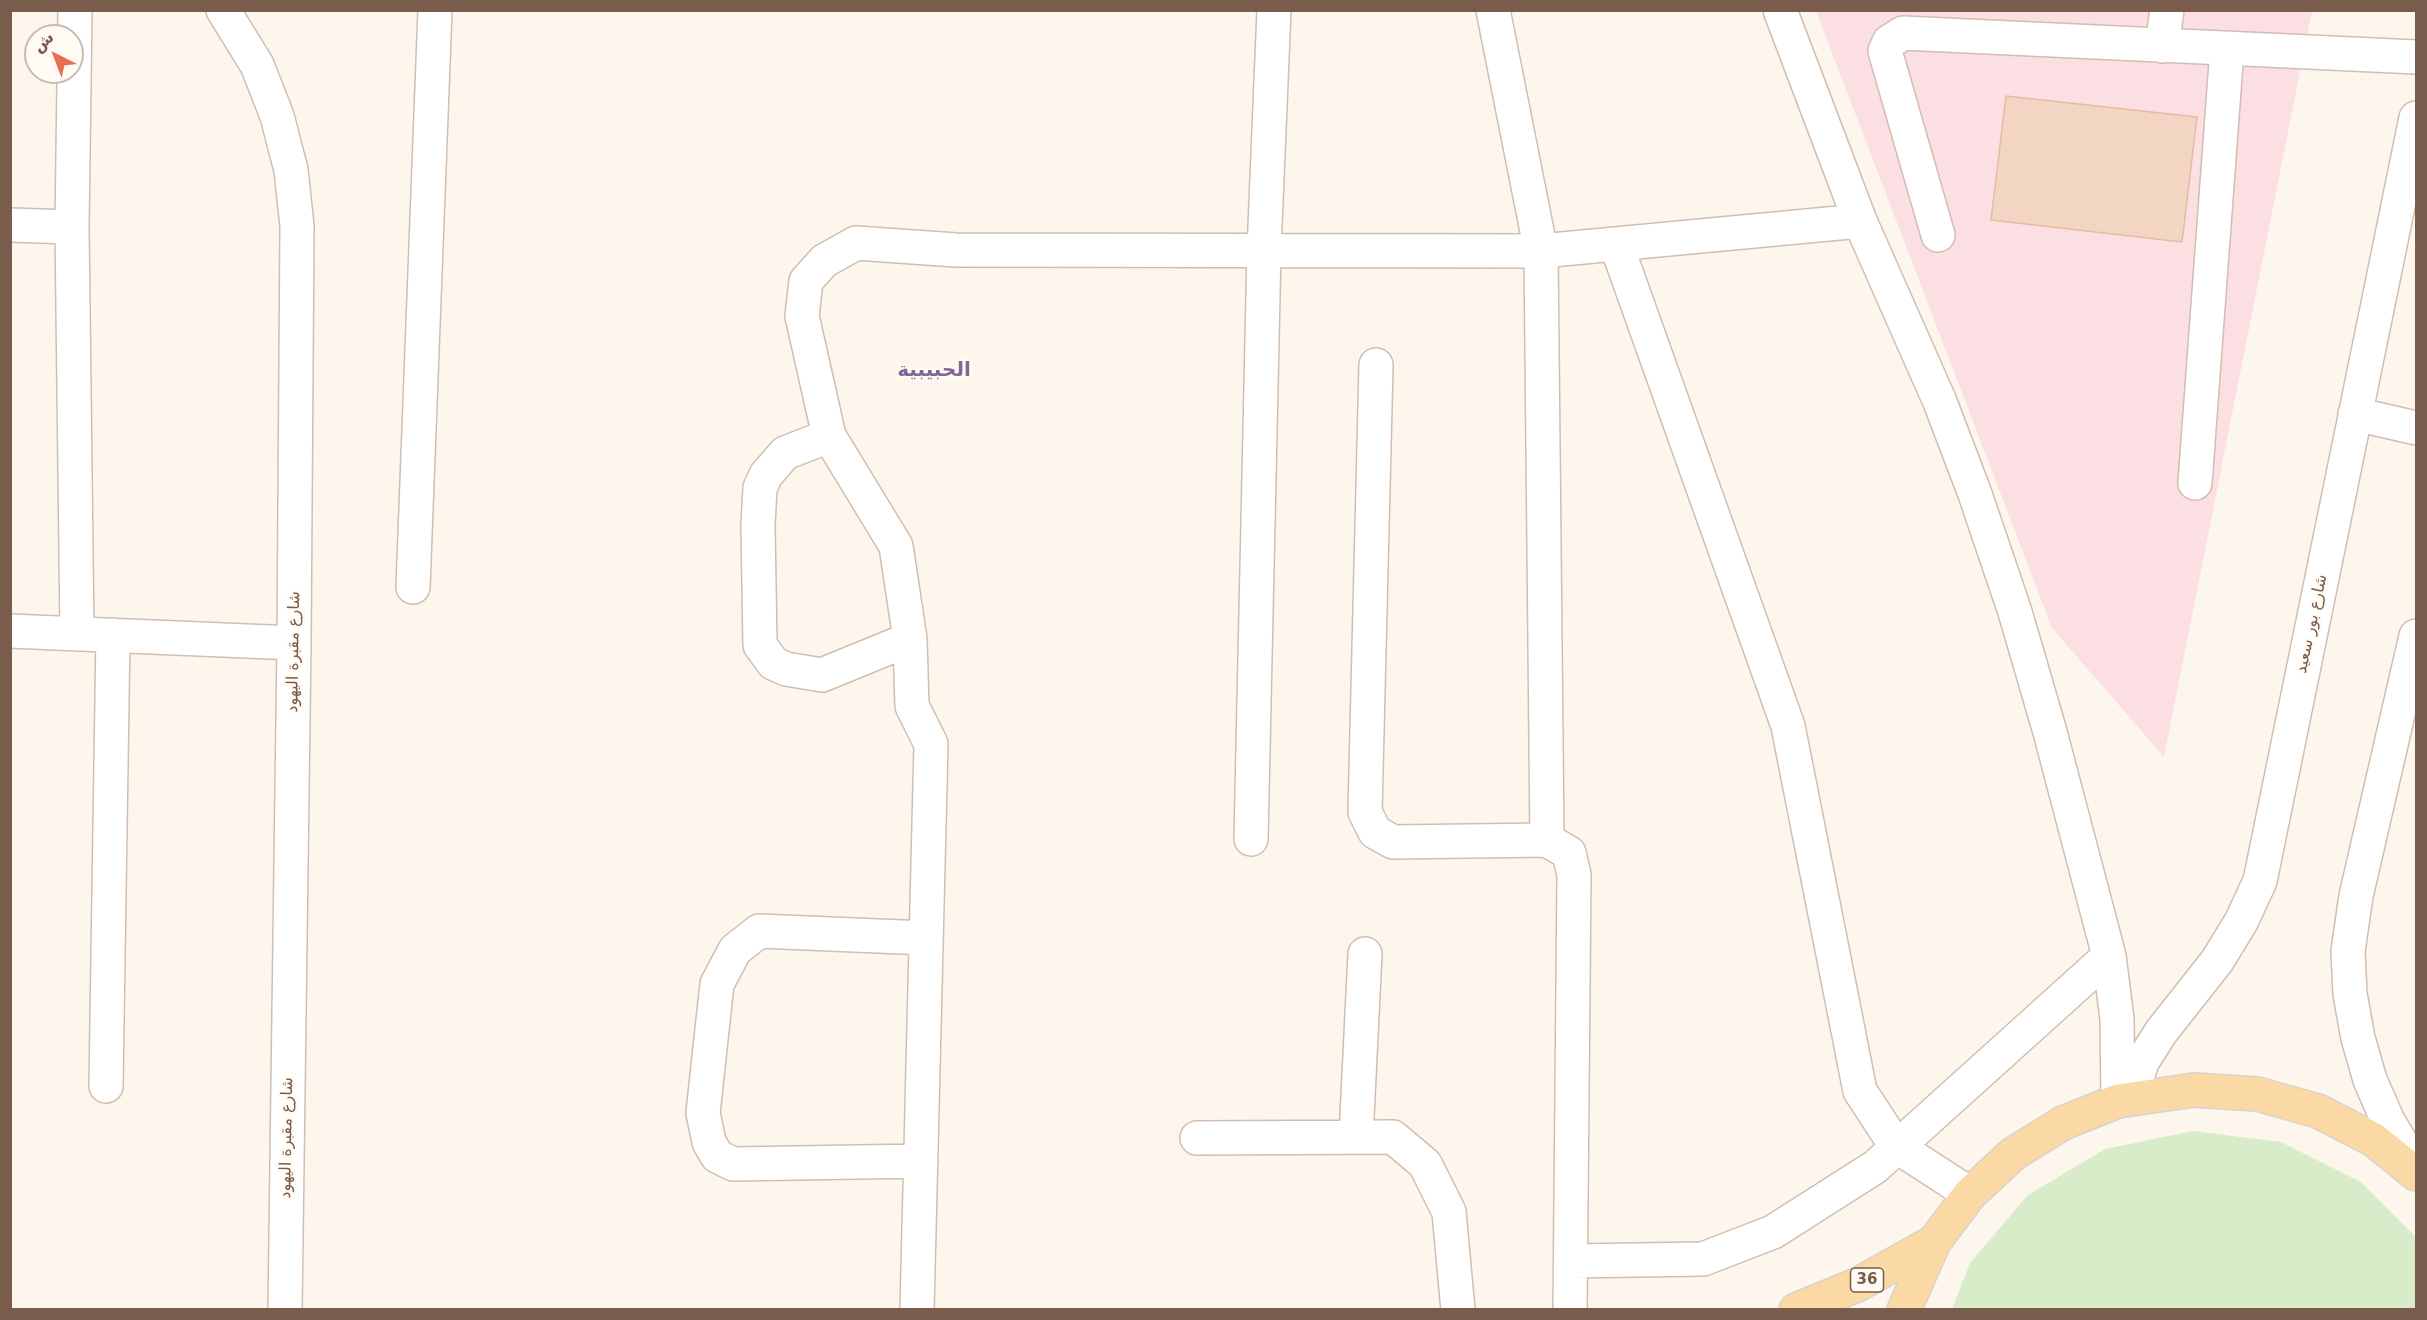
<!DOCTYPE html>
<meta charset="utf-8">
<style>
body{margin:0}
#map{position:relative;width:2427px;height:1320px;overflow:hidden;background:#fdf6ec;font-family:"DejaVu Sans",Vazirmatn,sans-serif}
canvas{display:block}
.frame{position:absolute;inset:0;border:12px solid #7a5c4d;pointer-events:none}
.north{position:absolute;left:24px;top:24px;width:60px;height:60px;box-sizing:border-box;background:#fffaf3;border:2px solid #cabbb1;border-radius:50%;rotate:318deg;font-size:16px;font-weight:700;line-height:24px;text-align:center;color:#7a5c4d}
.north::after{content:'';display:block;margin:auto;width:21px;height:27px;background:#e76f51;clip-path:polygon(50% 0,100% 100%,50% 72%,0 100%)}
</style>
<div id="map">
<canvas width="2427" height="1320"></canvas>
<div class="frame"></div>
<div class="north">ش</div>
</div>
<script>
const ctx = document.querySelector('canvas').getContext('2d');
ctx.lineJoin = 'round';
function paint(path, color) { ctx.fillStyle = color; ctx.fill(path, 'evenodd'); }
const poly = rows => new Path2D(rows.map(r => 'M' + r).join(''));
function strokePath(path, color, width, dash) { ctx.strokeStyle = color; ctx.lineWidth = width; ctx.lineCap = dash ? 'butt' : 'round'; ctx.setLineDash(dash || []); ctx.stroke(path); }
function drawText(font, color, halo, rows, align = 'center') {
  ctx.font = font + ' "DejaVu Sans",Vazirmatn,sans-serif'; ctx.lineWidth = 5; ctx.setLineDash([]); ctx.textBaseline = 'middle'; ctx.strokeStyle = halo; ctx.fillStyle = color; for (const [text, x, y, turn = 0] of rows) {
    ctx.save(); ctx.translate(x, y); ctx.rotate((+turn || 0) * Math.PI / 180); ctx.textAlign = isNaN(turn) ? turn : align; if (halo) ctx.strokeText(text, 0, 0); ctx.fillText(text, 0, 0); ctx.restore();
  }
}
const medical = poly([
 [1816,11,2312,11,2164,757,2052,628]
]);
const green = poly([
 [2193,1131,2281,1142,2361,1182,2416,1237,2416,1309,1952,1309,1970,1263,2028,1195,2105,1149]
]);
const building = poly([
 [2006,96,2197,117,2182,242,1991,220,2006,96]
]);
const minor = poly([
 [75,10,72,227,77,634],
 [223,10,257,65,277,116,291,170,297,226,294,643,285,1310],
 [1493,10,1541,251,1547,840],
 [1780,10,1860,221,1940,402,1975,494,2015,612,2050,732,2109,956,2117,1019,2118,1101],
 [2162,46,2167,10],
 [10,225,72,227],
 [1938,235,1885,51,1889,42,1903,33,2416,57],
 [1616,244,1788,726,1860,1091,1896,1146,1970,1194],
 [1376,365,1365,812,1375,832,1393,842,1547,840,1569,853,1574,875,1570,1310],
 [2355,414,2416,428],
 [829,436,785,453,766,475,760,488,758,525,760,645,773,663,786,669,822,675,910,639],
 [2195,483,2227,49],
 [413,587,435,10],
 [10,631,294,643],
 [2416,636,2356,896,2348,951,2350,994,2358,1038,2370,1080,2388,1121,2416,1168],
 [1251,839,1264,250,1274,10],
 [106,1086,113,635],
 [2131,1098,2142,1062,2161,1032,2217,961,2241,922,2260,881,2416,118],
 [1356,1137,1365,954],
 [1197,1138,1393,1137,1425,1164,1449,1212,1458,1310],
 [921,1161,733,1164,717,1156,709,1142,703,1113,717,984,735,950,759,931,926,938],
 [1571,1261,1703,1259,1773,1232,1875,1167,2109,956],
 [917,1310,931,744,912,706,910,639,896,546,829,436,802,316,806,281,824,261,856,243,956,250,1541,251,1860,221]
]);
const major = poly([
 [1796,1310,1857,1285,1934,1242],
 [1904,1310,1934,1242,1970,1194,2013,1154,2063,1123,2118,1101,2194,1090,2257,1094,2318,1111,2374,1140,2416,1174]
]);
const shields = [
 [1867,1280,33]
];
const shieldNames = [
 ["36",1867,1280]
];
const streetNames = [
 ["شارع بور سعيد",2312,624,-78],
 ["شارع مقبرة اليهود",294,652,-89],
 ["شارع مقبرة اليهود",287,1138,-89]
];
const quarterNames = [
 ["الحبيبية",934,371]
];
paint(medical, '#fbdfe3');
paint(green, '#d8ecc9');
paint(building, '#f3d5c3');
strokePath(building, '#e6bba3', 1.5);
strokePath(minor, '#d1beb0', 36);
strokePath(major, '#dad1cd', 36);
strokePath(minor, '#fff', 33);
strokePath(major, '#fbd9a5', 33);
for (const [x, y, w] of shields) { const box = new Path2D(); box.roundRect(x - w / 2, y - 12, w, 24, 4.5); ctx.fillStyle = '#fffaf3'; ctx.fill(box); strokePath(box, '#7a5c4d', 1.5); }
drawText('bold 15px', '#7a5c4d', null, shieldNames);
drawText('16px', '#7a5c4d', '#fffaf3', streetNames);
drawText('bold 20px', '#846695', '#fffaf3', quarterNames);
</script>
